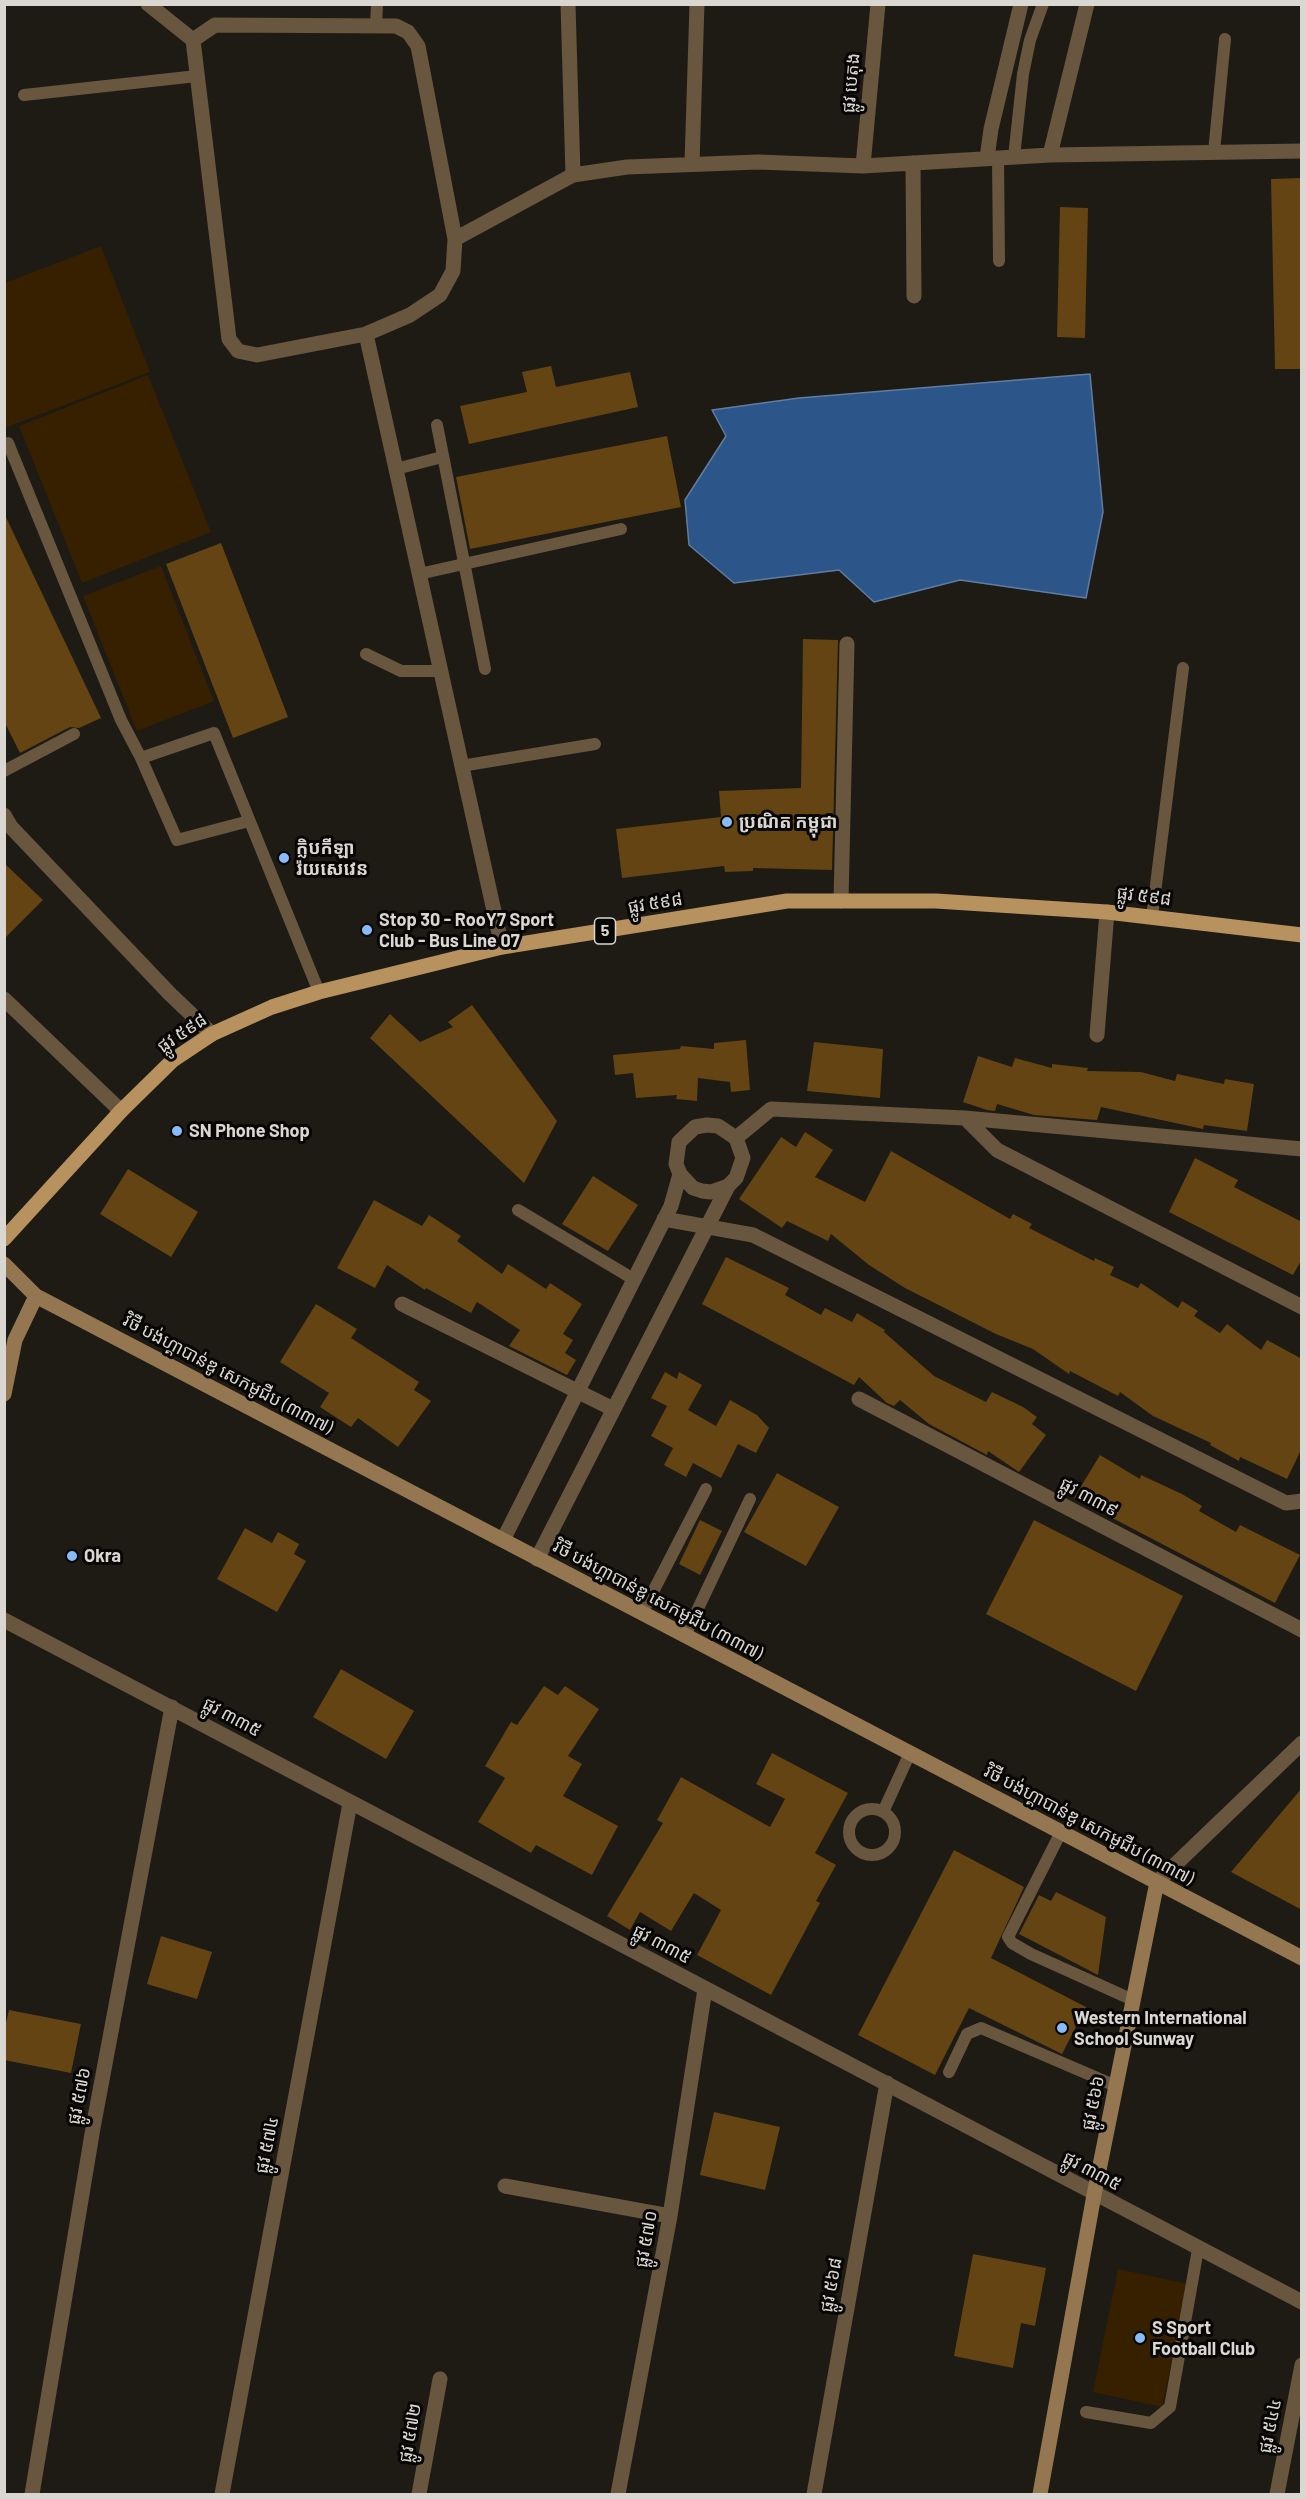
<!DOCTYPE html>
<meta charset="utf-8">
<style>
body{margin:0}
#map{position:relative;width:1306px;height:2499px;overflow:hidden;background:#1e1a14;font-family:Barlow,sans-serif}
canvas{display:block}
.frame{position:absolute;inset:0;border:6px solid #dad7d3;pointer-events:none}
</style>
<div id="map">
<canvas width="1306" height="2499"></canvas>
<div class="frame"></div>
</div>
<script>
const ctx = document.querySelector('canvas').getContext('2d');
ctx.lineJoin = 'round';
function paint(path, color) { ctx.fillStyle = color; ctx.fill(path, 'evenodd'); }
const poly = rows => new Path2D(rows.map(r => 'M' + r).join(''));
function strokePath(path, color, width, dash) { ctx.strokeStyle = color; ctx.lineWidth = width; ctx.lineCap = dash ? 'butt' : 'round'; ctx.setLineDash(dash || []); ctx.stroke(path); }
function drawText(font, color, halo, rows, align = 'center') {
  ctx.font = font + ' Barlow,"Noto Sans Khmer",sans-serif'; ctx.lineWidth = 6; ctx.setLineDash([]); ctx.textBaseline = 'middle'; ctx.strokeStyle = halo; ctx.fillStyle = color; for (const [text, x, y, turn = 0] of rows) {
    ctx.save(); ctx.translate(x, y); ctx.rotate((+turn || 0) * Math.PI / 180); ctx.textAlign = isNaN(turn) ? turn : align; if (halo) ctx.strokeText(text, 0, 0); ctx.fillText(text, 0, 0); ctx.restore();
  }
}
const green = poly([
 [101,246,150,372,5,428,5,283],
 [148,375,211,532,82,583,19,426],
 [161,566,214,701,137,731,83,596],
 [1118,2269,1188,2284,1162,2407,1093,2392]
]);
const water = poly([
 [1090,374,1103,512,1086,598,960,580,874,602,839,570,734,583,689,545,685,500,726,436,712,410,799,398,1090,374]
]);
const building = poly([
 [1302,178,1302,369,1275,369,1271,179],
 [1060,207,1088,208,1085,338,1057,337],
 [551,366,556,387,630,372,638,407,469,444,460,406,527,392,522,372],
 [667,436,681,507,470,549,456,477],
 [4,513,101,718,79,728,70,727,20,753,4,721],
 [221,543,288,717,233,738,166,564],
 [803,639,838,640,832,870,753,868,753,871,725,872,724,866,622,878,616,829,721,817,719,791,801,788],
 [4,863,43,900,4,939],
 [472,1005,557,1121,524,1183,370,1038,390,1014,420,1042,453,1027,448,1022],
 [746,1040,750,1090,731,1092,730,1082,698,1078,697,1101,676,1099,677,1095,636,1098,633,1073,615,1075,613,1055,680,1049,681,1046,714,1049,714,1043],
 [814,1042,883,1049,880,1098,807,1091],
 [978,1056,1012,1067,1015,1058,1052,1068,1052,1064,1088,1068,1087,1071,1141,1072,1175,1081,1177,1074,1224,1084,1225,1079,1254,1084,1247,1131,1204,1125,1203,1129,1101,1107,1097,1120,1034,1115,997,1104,995,1111,987,1110,963,1102],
 [805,1132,833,1150,815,1177,865,1202,891,1151,1010,1219,1013,1214,1032,1224,1029,1228,1094,1261,1095,1258,1114,1267,1110,1275,1138,1288,1141,1283,1178,1308,1182,1301,1198,1311,1194,1316,1220,1333,1227,1324,1261,1350,1267,1340,1302,1359,1302,1448,1287,1479,1240,1457,1239,1461,1210,1445,1211,1443,1153,1416,1120,1392,1118,1396,1070,1371,1069,1374,1033,1349,996,1334,905,1288,869,1265,831,1234,828,1241,787,1221,782,1228,739,1199,781,1137,796,1147],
 [1195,1158,1238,1180,1234,1187,1302,1222,1302,1259,1293,1275,1169,1212],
 [128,1169,198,1212,171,1257,100,1214],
 [593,1176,638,1205,608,1251,562,1224],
 [374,1200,422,1226,429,1215,461,1236,457,1241,502,1274,508,1264,546,1289,550,1283,582,1304,563,1334,573,1340,565,1353,576,1360,567,1375,509,1346,520,1330,477,1302,471,1313,426,1288,425,1290,387,1265,375,1288,337,1268],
 [726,1257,789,1288,785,1295,821,1315,825,1308,852,1322,857,1313,885,1330,884,1332,934,1376,986,1402,992,1392,1023,1407,1037,1417,1032,1424,1046,1435,1019,1472,988,1451,987,1455,929,1424,900,1400,894,1406,887,1403,859,1377,854,1385,702,1304],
 [316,1304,357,1329,351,1338,419,1382,414,1390,431,1401,398,1447,358,1418,351,1427,320,1407,329,1393,280,1362],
 [665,1372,677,1379,679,1372,702,1385,688,1410,716,1426,730,1400,757,1415,769,1428,756,1453,738,1444,721,1478,693,1463,686,1477,664,1465,673,1448,651,1436,667,1406,651,1398],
 [1100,1455,1140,1479,1141,1475,1182,1494,1202,1506,1199,1511,1236,1532,1240,1525,1300,1555,1275,1603,1074,1498],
 [777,1473,839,1507,806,1566,744,1532],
 [700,1520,722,1531,700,1575,679,1564],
 [1034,1520,1183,1596,1136,1691,986,1614],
 [245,1528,272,1543,278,1532,299,1544,294,1554,306,1561,277,1612,217,1579],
 [341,1669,414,1711,386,1759,313,1717],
 [544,1686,558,1695,565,1686,599,1709,568,1756,582,1764,563,1796,618,1826,592,1875,536,1845,531,1853,478,1822,505,1778,485,1766,511,1722,517,1725],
 [772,1753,848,1793,815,1853,836,1865,816,1901,820,1903,771,1995,697,1955,721,1910,694,1893,671,1931,640,1912,630,1930,607,1916,663,1823,657,1820,681,1777,770,1827,785,1799,756,1784],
 [1302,1788,1302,1910,1231,1872],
 [954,1850,1024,1887,991,1958,1086,2007,1062,2054,969,2008,935,2075,858,2035],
 [1056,1892,1106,1917,1098,1975,1019,1934,1039,1895,1051,1901],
 [161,1936,212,1952,197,1999,147,1984],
 [9,2010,81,2024,71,2073,4,2060,4,2031],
 [714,2112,780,2127,765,2190,700,2175],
 [973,2254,1046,2268,1035,2326,1021,2323,1013,2368,954,2356]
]);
const lane = poly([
 [376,26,377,4],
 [24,95,197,76],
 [1214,152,1225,39],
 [1014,157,1023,74,1030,40,1043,4],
 [998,158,999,261],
 [437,425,485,669],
 [8,443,121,720,141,758,214,733,319,992],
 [396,469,442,457],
 [419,574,621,529],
 [366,654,401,671,440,671],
 [141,758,177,840,249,821],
 [461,766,595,744],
 [4,771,74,734],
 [1152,917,1183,668],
 [518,1210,635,1280],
 [642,1613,706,1489],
 [685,1636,750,1499],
 '849 1832a23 23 0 1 1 46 0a23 23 0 1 1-46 0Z',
 [883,1812,910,1753],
 [1061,1832,1008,1937,1012,1943,1031,1954,1133,2000],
 [949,2072,967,2034,981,2028,1116,2086],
 [1086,2412,1151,2423,1170,2407,1198,2249]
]);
const street = poly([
 [148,4,193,40,229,339,238,351,257,355,366,334,410,315,440,295,453,271,455,239,418,46,408,32,396,26,215,25,193,40],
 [568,4,573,175],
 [1050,155,1087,4],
 [987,158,991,129,1021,4],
 [692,163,697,4],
 [913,163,914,296],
 [863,166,878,4],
 [455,239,573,175,627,167,758,162,863,166,1050,155,1302,151],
 [366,334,502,947],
 [4,815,11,827,170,994,212,1034],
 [841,901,847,644],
 [4,999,121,1111],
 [1097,1035,1107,912],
 [965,1118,997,1150,1302,1307],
 [736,1138,771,1109,965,1118,1302,1149],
 [664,1219,753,1235,1286,1503,1302,1501],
 [402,1304,613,1409],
 [859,1399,1302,1630],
 [503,1540,671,1206,680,1174,676,1164,679,1142,695,1127,707,1125,718,1126,736,1138,743,1158,736,1178,728,1186,711,1192,702,1191,693,1188,680,1174],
 [537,1559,728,1186],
 [4,1620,1302,2302],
 [1157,1882,1302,1743],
 [505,2186,670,2216],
 [32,2494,93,2128,172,1707],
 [222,2494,350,1803],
 [419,2494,440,2379],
 [618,2494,670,2216,705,1989],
 [814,2494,887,2083],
 [1277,2494,1302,2365]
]);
const secondary = poly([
 [4,1264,36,1296,1302,1958],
 [4,1394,15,1340,36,1296],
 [1040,2494,1094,2195,1157,1882]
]);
const primary = poly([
 [4,1239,121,1111,173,1060,212,1034,272,1007,319,992,502,947,787,901,936,901,1107,912,1302,935]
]);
const markers = [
 [727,822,6,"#87bbfb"],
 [284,858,6,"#87bbfb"],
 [367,930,6,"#87bbfb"],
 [177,1131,6,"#87bbfb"],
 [72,1556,6,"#87bbfb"],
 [1062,2028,6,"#87bbfb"],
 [1140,2338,6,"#87bbfb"]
];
const shields = [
 [605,931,21]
];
const shieldNames = [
 ["5",605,931]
];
const streetNames = [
 ["ផ្លូវ បេតុង",851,83,-85],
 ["ផ្លូវ ៥៩៨",1144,896,7],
 ["ផ្លូវ ៥៩៨",655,903,-9],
 ["ផ្លូវ ៥៩៨",182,1033,-34],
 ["វិថី បង់ហ្គាបាន់ឌូ សេកមូជីប (៣៣៧)",228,1374,28],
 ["ផ្លូវ ៣៣៩",1089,1497,28],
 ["វិថី បង់ហ្គាបាន់ឌូ សេកមូជីប (៣៣៧)",658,1600,28],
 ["ផ្លូវ ៣៣៥",232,1717,28],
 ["វិថី បង់ហ្គាបាន់ឌូ សេកមូជីប (៣៣៧)",1089,1825,28],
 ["ផ្លូវ ៣៣៥",662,1944,28],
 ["ផ្លូវ ៥៧៦",79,2096,-79],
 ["ផ្លូវ ៥៦៦",1093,2103,-79],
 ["ផ្លូវ ៥៧៤",267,2145,-79],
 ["ផ្លូវ ៣៣៥",1092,2171,28],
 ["ផ្លូវ ៥៧០",646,2239,-80],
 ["ផ្លូវ ៥៦៨",831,2285,-80],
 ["ផ្លូវ ៥៤៤",1270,2426,-79],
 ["ផ្លូវ ៥៧២",410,2433,-80]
];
const poiNames = [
 ["ប្រណិត កម្ពុជា",739,822],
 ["ក្លិបកីឡា",296,848],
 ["រ៉យសេវេន",296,869],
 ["Stop 30 - RooY7 Sport",379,920],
 ["Club - Bus Line 07",379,941],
 ["SN Phone Shop",189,1131],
 ["Okra",84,1556],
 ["Western International",1074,2018],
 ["School Sunway",1074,2039],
 ["S Sport",1152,2328],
 ["Football Club",1152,2349]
];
paint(green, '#362000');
paint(water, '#2c5689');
strokePath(water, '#607d9f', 1.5);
paint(building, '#634412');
strokePath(lane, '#68563e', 12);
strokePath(street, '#68563e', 15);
strokePath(secondary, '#947750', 15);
strokePath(primary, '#b7915e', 15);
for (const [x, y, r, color] of markers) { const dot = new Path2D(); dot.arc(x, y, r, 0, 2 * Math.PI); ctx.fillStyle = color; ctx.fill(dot); strokePath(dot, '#070604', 2); }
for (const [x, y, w] of shields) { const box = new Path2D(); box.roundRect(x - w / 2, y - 13, w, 26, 4.5); ctx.fillStyle = '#070604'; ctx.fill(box); strokePath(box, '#dad7d3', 1.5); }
drawText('bold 16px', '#dad7d3', null, shieldNames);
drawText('18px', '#dad7d3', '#070604', streetNames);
drawText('bold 18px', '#dad7d3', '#070604', poiNames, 'left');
</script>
